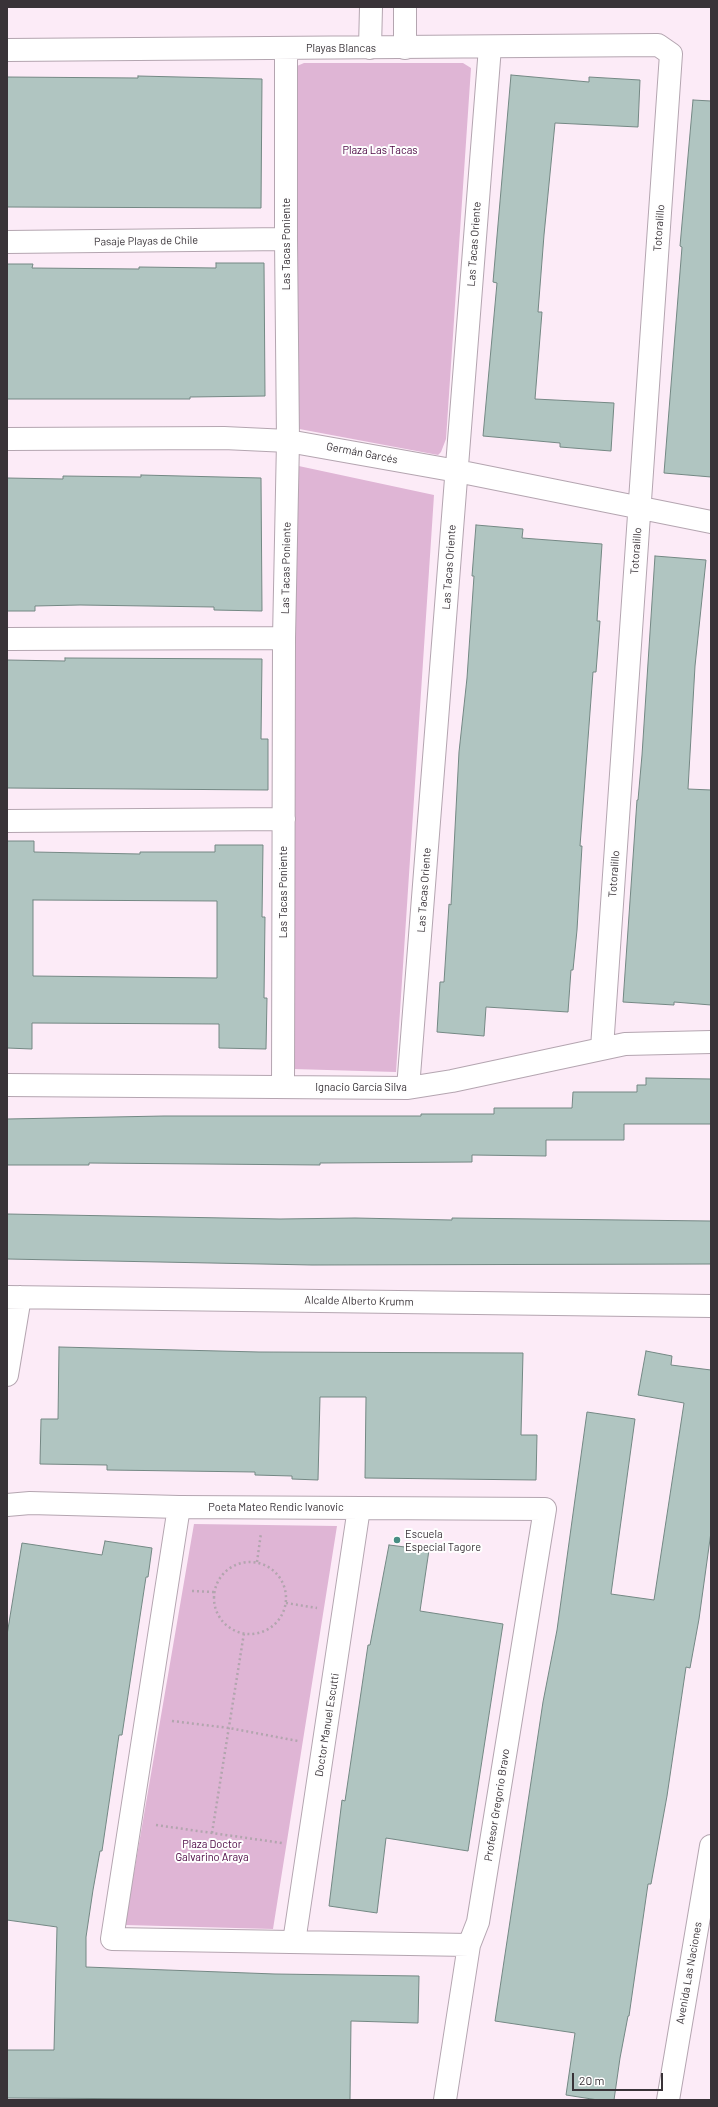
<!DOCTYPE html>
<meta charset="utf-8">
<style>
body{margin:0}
#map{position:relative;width:718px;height:2107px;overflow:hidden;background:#fcebf7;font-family:Barlow,sans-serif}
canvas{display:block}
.frame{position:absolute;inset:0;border:8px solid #393338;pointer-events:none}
.scale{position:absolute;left:572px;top:2073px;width:91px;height:18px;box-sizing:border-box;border:2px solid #393338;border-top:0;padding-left:5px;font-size:12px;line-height:14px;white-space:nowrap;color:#393338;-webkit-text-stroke:3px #fefefe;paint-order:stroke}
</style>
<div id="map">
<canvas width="718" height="2107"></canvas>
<div class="frame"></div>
<div class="scale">20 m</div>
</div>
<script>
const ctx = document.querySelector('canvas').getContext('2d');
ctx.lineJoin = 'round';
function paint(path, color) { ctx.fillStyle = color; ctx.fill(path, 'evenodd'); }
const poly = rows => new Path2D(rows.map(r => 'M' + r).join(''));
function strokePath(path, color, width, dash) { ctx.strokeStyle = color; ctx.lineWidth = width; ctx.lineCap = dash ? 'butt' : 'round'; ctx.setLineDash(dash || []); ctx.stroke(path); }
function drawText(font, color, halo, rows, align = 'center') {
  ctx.font = font + ' Barlow,sans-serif'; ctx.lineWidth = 4; ctx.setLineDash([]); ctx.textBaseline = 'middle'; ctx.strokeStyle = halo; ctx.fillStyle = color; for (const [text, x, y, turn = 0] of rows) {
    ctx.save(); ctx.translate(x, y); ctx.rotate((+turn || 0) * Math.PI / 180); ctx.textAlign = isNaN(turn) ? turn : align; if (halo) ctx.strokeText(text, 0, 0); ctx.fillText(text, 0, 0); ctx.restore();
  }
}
const green = poly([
 [304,63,463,63,471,68,446,439,441,452,438,455,294,428,295,71,297,66],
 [294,465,434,495,396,1072,293,1069],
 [194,1524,337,1526,273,1929,125,1925]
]);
const building = poly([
 [511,75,589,82,589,77,640,80,638,127,555,123,544,235,538,312,542,312,535,399,614,403,611,451,560,447,560,443,483,436,497,283,493,282,511,75],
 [138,76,262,79,261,208,7,207,7,77,138,78,138,76],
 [693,100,711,101,711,477,664,473,682,247,680,246,693,100],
 [216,263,264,263,265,396,190,397,190,399,7,399,7,264,33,264,32,268,139,269,139,267,216,268,216,263],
 [141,475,261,478,262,611,214,610,214,607,80,605,35,606,35,611,7,611,7,478,63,479,63,476,141,477,141,475],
 [476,525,523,529,522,538,602,544,597,621,600,621,596,672,593,672,580,846,582,846,577,930,573,970,571,970,568,1012,486,1007,484,1036,437,1032,440,982,444,982,449,904,451,905,459,752,467,678,474,576,472,576,476,525],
 [655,556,706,560,695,666,688,789,711,790,711,1005,674,1002,674,1005,623,1002,637,800,638,800,642,755,655,556],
 [65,658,262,659,261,739,268,739,268,790,7,788,7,660,65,661,65,658],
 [7,841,34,841,34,852,140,854,140,852,215,852,215,845,263,845,262,917,265,917,264,998,267,998,266,1049,219,1048,219,1024,32,1023,32,1049,7,1048,7,841],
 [33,900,217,901,217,978,33,976,33,900],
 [646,1078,711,1079,711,1124,624,1124,624,1140,546,1140,546,1156,472,1155,472,1162,320,1163,320,1165,89,1163,89,1165,7,1165,7,1119,164,1116,421,1116,421,1114,494,1114,494,1108,572,1108,573,1092,637,1092,637,1085,646,1085,646,1078],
 [7,1214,280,1219,355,1218,452,1220,452,1218,711,1221,711,1264,312,1265,7,1259,7,1214],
 [59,1347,259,1352,523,1353,521,1435,537,1435,536,1480,365,1478,366,1397,320,1397,318,1480,292,1479,292,1476,255,1475,255,1472,107,1470,107,1465,40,1464,41,1419,58,1419,59,1347],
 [646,1351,672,1356,671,1365,711,1370,711,1532,699,1619,690,1668,686,1667,667,1796,651,1884,648,1884,629,2016,628,2016,620,2058,614,2100,598,2100,566,2095,575,2033,495,2021,543,1702,557,1630,587,1412,635,1419,611,1594,654,1600,684,1403,638,1395,646,1351],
 [105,1541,152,1548,148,1577,146,1577,122,1735,119,1735,102,1851,100,1851,93,1890,86,1937,86,1967,275,1974,419,1976,418,2023,351,2021,350,2100,7,2098,7,2050,54,2050,57,1927,7,1920,7,1635,22,1543,102,1555,105,1541],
 [389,1545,429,1550,420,1611,503,1624,468,1851,386,1838,377,1913,329,1906,342,1800,345,1801,368,1645,370,1645,389,1545]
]);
const path = poly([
 [257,1562,261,1533],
 '214 1598a36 36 0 1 1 72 0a36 36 0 1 1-72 0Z',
 [192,1591,214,1592],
 [286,1603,317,1608],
 [172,1721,229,1728,298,1741],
 [156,1825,282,1843],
 [212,1833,244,1633]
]);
const minor = poly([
 [405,7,405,48],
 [370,48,371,7],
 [7,50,658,45,671,54,602,1048],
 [7,242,286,239],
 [7,439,224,438,288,441,457,471,711,522],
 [7,639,284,638],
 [7,821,284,819],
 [7,1085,408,1088,452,1081,625,1044,711,1042],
 [283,1087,284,638,288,441,286,239,286,49],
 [408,1088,490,47],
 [7,1297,711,1306],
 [7,1375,20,1297],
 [7,1505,30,1503,179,1507,545,1509,478,1922,469,1945,445,2100],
 [179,1507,112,1939,469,1945],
 [294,1942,359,1508],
 [668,2100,711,1846]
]);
const markers = [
 [397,1540,4,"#488d84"]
];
const streetNames = [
 ["Playas Blancas",341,48],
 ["Totoralillo",659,228,-86],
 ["Pasaje Playas de Chile",146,241,-1],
 ["Las Tacas Poniente",286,244,-90],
 ["Las Tacas Oriente",474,244,-86],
 ["Germán Garcés",362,453,11],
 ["Totoralillo",636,551,-86],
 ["Las Tacas Oriente",449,567,-86],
 ["Las Tacas Poniente",286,568,-89],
 ["Totoralillo",614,874,-86],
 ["Las Tacas Oriente",424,890,-86],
 ["Las Tacas Poniente",283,892,-90],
 ["Ignacio García Silva",361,1087],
 ["Alcalde Alberto Krumm",359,1301,1],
 ["Poeta Mateo Rendic Ivanovic",276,1507],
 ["Doctor Manuel Escutti",327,1725,-81],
 ["Profesor Gregorio Bravo",497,1805,-81],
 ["Avenida Las Naciones",689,1973,-80]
];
const parkNames = [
 ["Plaza Las Tacas",380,150],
 ["Plaza Doctor",212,1844],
 ["Galvarino Araya",212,1857]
];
const poiNames = [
 ["Escuela",405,1534],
 ["Especial Tagore",405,1547]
];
paint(green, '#dfb5d5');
paint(building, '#b0c5c1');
strokePath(building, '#748884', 1);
strokePath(minor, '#b4a5b0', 24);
strokePath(path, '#b2a5ae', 2.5, [2, 3]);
strokePath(minor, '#fff', 22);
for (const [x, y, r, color] of markers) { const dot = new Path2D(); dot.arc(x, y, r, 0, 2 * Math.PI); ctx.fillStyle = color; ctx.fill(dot); strokePath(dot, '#fefefe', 1.5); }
drawText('11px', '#393338', '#fefefe', streetNames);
drawText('11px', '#490340', '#fefefe', parkNames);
drawText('11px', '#393338', '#fefefe', poiNames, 'left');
</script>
